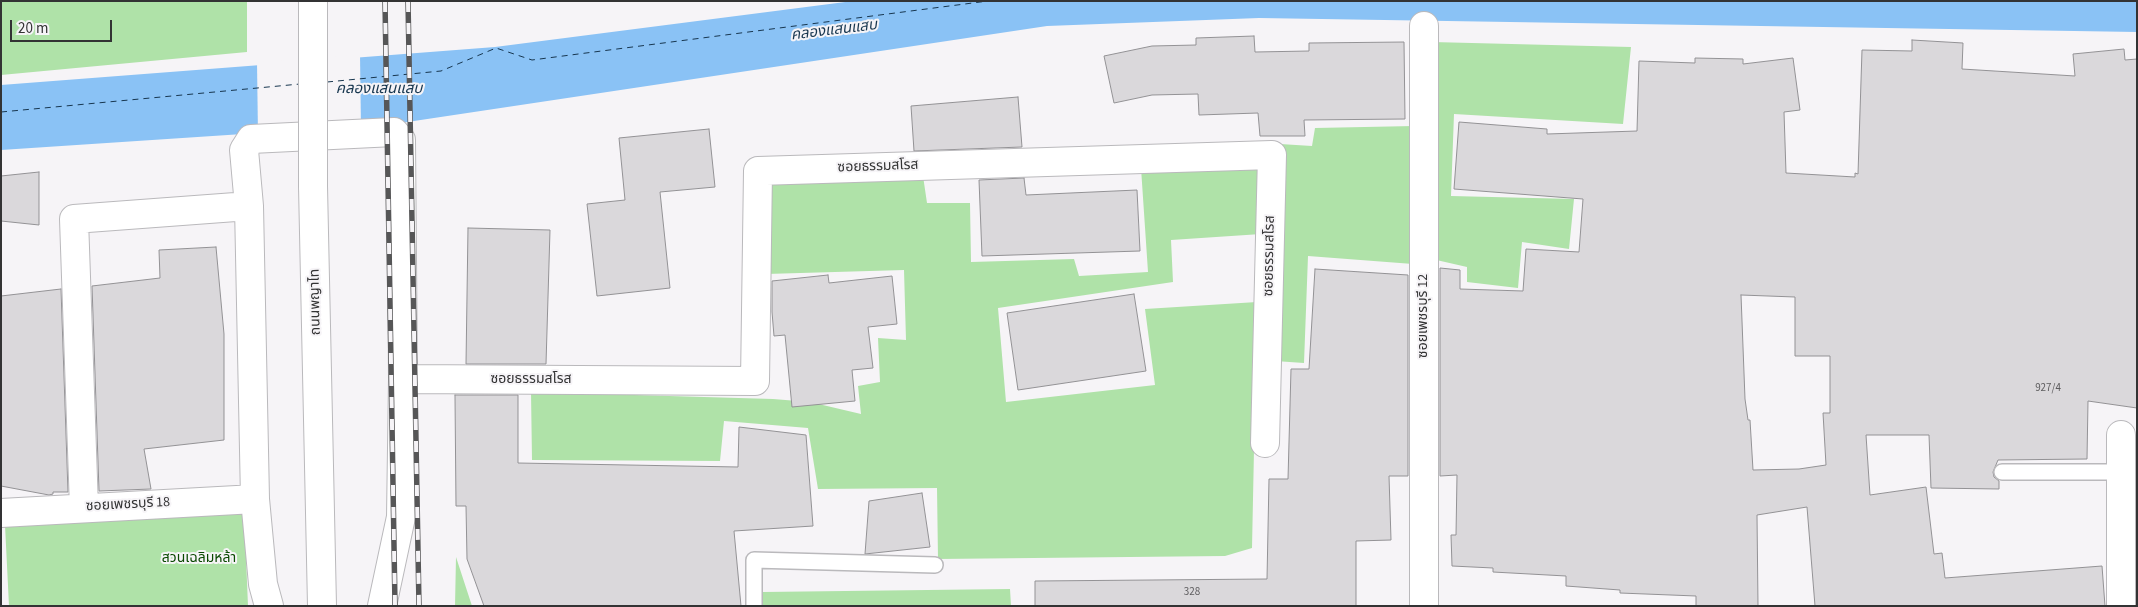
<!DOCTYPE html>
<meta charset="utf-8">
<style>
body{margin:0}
#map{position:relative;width:2138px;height:607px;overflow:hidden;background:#f6f4f7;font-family:"Source Sans 3",sans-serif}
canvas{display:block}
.frame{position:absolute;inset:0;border:2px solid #333334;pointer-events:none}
.scale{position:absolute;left:10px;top:20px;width:102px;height:22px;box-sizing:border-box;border:2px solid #333334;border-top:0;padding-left:6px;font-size:15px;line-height:18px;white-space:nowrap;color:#333334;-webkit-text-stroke:4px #f6f4f7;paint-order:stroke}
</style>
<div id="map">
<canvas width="2138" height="607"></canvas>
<div class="frame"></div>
<div class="scale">20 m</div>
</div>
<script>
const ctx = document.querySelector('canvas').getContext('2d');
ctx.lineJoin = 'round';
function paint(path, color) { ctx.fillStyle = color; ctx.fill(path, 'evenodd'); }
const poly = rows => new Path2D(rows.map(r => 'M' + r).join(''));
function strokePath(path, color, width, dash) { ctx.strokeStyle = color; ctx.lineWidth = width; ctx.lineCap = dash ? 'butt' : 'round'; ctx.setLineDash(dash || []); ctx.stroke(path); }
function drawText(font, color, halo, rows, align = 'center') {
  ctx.font = font + ' "Source Sans 3","Noto Sans Thai",sans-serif'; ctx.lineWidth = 4; ctx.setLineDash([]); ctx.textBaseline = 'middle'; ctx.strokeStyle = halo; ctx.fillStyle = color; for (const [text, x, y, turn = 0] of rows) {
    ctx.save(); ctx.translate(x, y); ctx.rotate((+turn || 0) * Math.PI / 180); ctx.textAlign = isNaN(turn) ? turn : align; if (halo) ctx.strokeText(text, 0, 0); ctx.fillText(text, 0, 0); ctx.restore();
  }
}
const green = poly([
 [1,1,247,1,247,52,1,75],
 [1432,42,1631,47,1623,124,1454,114,1451,196,1574,199,1569,249,1522,242,1518,288,1467,282,1467,267,1432,259],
 [1414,126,1413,264,1308,256,1304,363,1275,361,1280,144,1312,146,1315,128],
 [1264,163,1261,234,1171,240,1173,282,998,308,1006,402,1155,385,1145,309,1257,302,1252,548,1225,556,938,559,937,488,818,489,808,428,724,421,720,461,532,460,531,392,773,399,810,402,861,414,858,386,880,382,878,338,906,340,904,270,766,274,764,178,923,176,927,203,970,203,971,262,1074,259,1079,276,1148,272,1141,168],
 [244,510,248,606,9,606,5,525],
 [456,557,472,606,455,606],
 [1010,589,1011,606,761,606,763,592]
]);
const water = poly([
 [853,1,2137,1,2137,32,1259,18,1047,26,394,124,1,150,1,85,495,47]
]);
const pier = poly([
 [360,55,361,129,258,136,257,62]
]);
const ferry = poly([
 [327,82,441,71,496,48,532,60,988,1],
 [1,112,300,84]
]);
const building = poly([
 [1254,36,1255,52,1309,51,1309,43,1404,42,1405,119,1304,120,1305,136,1260,136,1258,113,1199,115,1198,94,1152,95,1114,103,1104,56,1152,46,1196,45,1196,38,1254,36],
 [1912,40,1963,43,1962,69,2075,76,2073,54,2124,49,2125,60,2137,59,2137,408,2088,401,2087,459,1998,460,1993,472,1994,477,1999,481,1999,489,1931,488,1929,435,1866,435,1870,495,1926,487,1934,554,1942,553,1945,578,2102,566,2105,606,1815,606,1807,507,1757,515,1758,606,1696,606,1696,596,1620,593,1620,590,1566,586,1566,576,1493,572,1493,568,1452,566,1451,535,1456,535,1457,475,1440,476,1440,268,1460,270,1460,289,1523,291,1526,249,1579,252,1583,199,1454,189,1459,122,1547,129,1547,134,1637,131,1639,61,1695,63,1695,58,1743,59,1743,64,1793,58,1800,110,1784,112,1786,173,1855,177,1855,173,1858,174,1862,50,1912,51,1912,40],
 [1741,295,1795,297,1795,356,1830,356,1830,413,1823,413,1826,465,1799,469,1753,470,1750,420,1748,420,1745,399,1741,295],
 [1018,97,1022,147,914,151,911,106,1018,97],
 [709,129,715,187,660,192,670,288,597,296,587,204,625,200,619,138,709,129],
 [39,172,39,225,1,221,1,176,39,172],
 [1024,178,1026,195,1137,190,1140,251,982,256,979,180,1024,178],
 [468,228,550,230,546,364,466,364,468,228],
 [216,247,224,334,224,440,144,449,151,489,99,491,92,286,160,278,159,250,216,247],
 [1315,269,1408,275,1408,476,1389,476,1391,540,1356,541,1356,606,1035,606,1035,581,1267,579,1269,479,1288,479,1291,369,1309,369,1315,269],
 [828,275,829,283,892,276,897,324,868,327,873,368,852,370,855,401,792,407,785,335,774,336,772,312,772,281,828,275],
 [61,289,68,492,53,492,53,494,49,495,1,486,1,296,61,289],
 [1134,294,1146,371,1018,390,1007,313,1134,294],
 [455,395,518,395,518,463,738,467,739,427,806,435,813,526,734,531,741,606,484,606,467,559,466,506,456,506,455,395],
 [922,493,930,547,865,554,869,501,922,493]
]);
const lane = poly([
 [2002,472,2121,472],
 [754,606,754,560,935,565]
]);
const street = poly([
 [403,379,755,381,758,171,1272,155,1265,443],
 [84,508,74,219,249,206],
 [1,513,255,499],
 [269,606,263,584,255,499,249,206,244,150,251,139,394,132,401,140,403,379,401,517,382,606],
 [1424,606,1424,26],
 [2121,606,2121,435]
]);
const primary = poly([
 [313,186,322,606]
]);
const rail = poly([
 [385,1,395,606],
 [408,1,419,606]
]);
const primaryBridge = poly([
 [313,1,313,186]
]);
const numberNames = [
 ["927/4",2048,389],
 ["328",1192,593]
];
const streetNames = [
 ["ซอยธรรมสโรส",878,167,-2],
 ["ซอยธรรมสโรส",1270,256,-89],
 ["ถนนพญาไท",316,302,-91],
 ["ซอยเพชรบุรี 12",1424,316,-90],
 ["ซอยธรรมสโรส",531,380],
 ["ซอยเพชรบุรี 18",128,505,-3]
];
const parkNames = [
 ["สวนเฉลิมหล้า",199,559]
];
const waterNames = [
 ["คลองแสนแสบ",834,31,-7],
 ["คลองแสนแสบ",379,90]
];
paint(green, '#afe2a8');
paint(water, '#8ac2f5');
paint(pier, '#f6f4f7');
strokePath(ferry, '#17364f', 1, [6, 5]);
paint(building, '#dad8db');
strokePath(building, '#939295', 1);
strokePath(lane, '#bab9bc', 18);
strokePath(street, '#bab9bc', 30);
strokePath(primary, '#bab9bc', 30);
strokePath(lane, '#fff', 15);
strokePath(street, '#fff', 28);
strokePath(primary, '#fff', 28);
strokePath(rail, '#565657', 5.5);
strokePath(rail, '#f6f4f7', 4, [11]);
strokePath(primaryBridge, '#bab9bc', 30, []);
strokePath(primaryBridge, '#fff', 28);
drawText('11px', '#5d5c5e', null, numberNames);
drawText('14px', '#333334', '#f6f4f7', streetNames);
drawText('14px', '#094900', '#f6f4f7', parkNames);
drawText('italic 15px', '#17364f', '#f6f4f7', waterNames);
</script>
